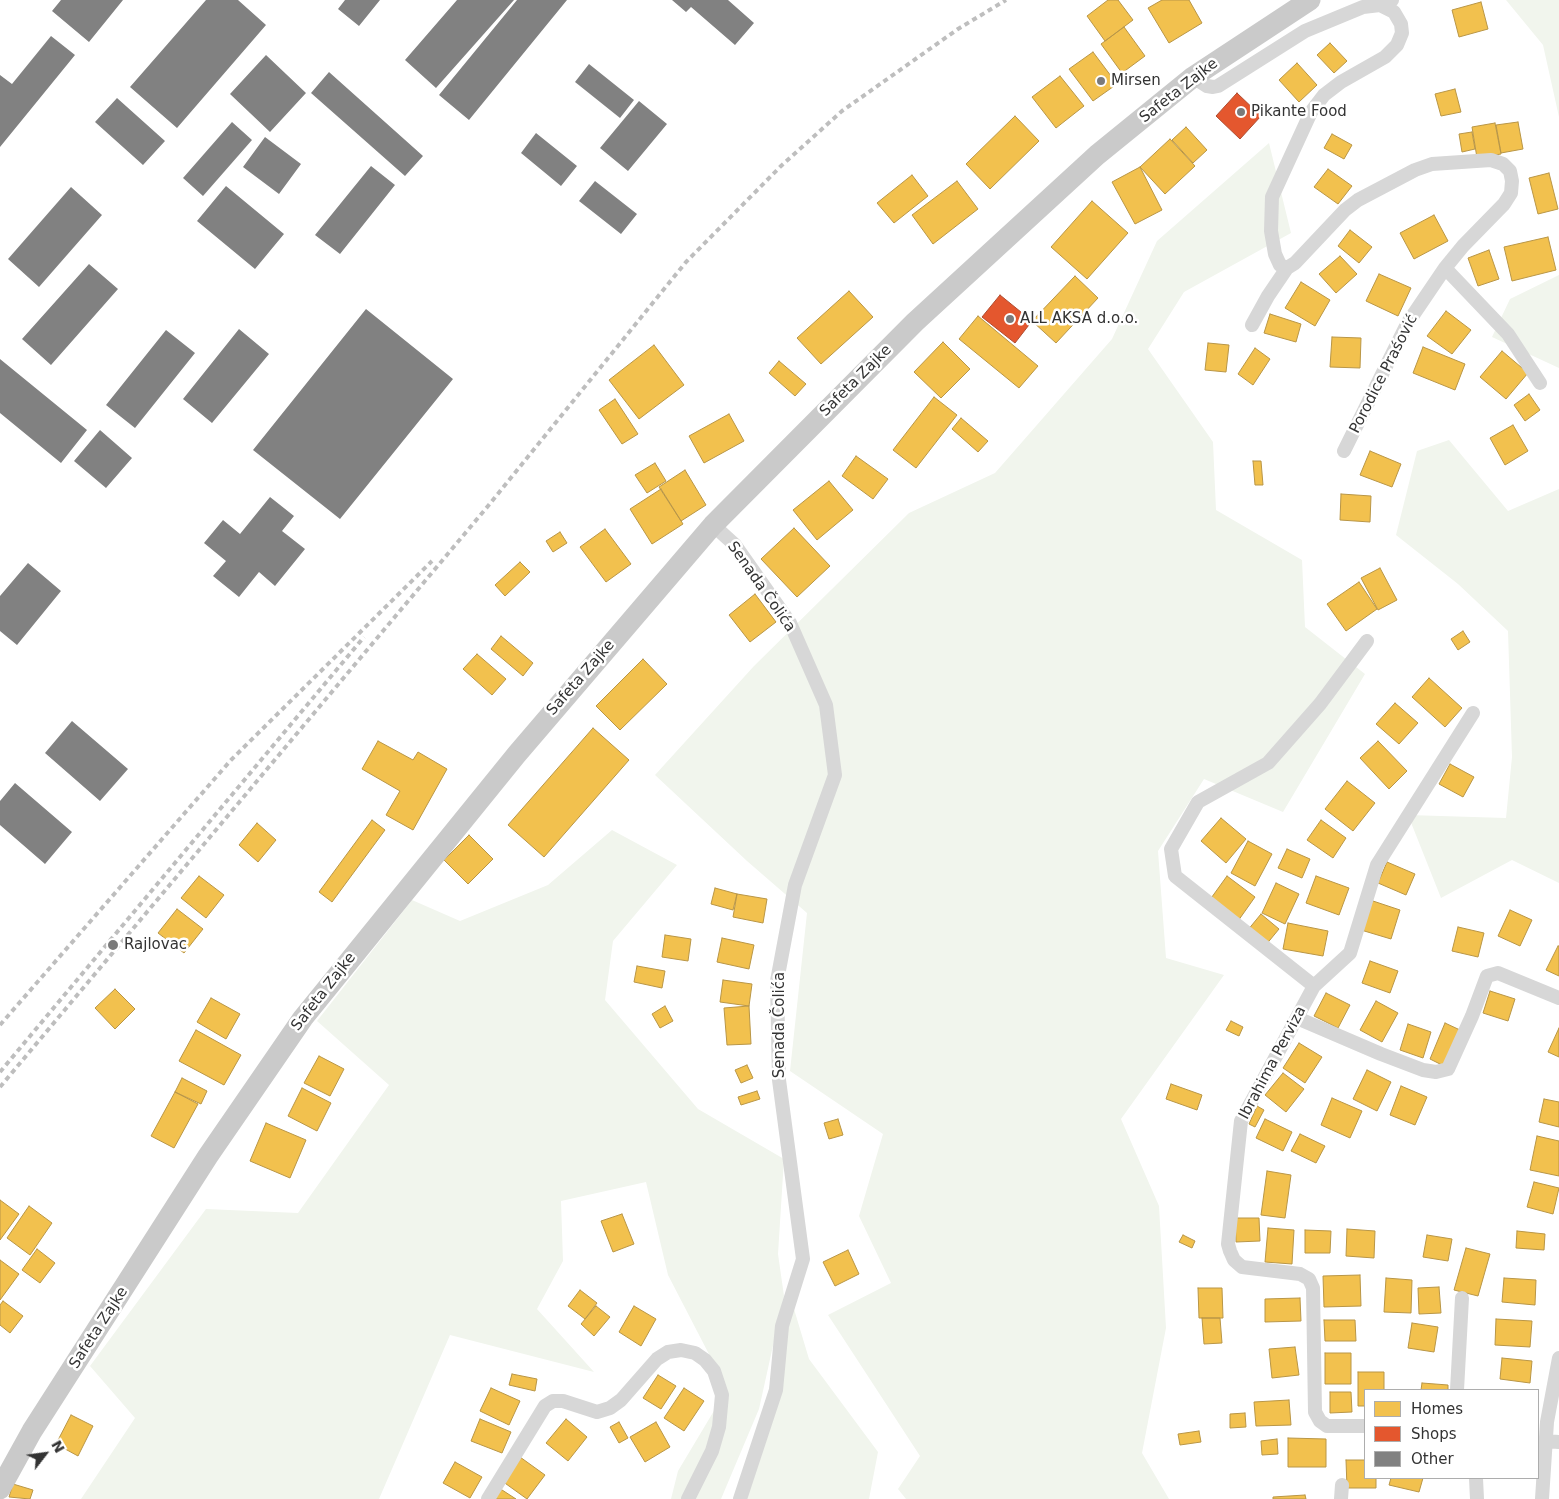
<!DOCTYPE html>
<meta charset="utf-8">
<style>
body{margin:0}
#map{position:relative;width:1559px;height:1499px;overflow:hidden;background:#fff;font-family:"DejaVu Sans",sans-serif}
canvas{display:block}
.legend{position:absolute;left:1364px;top:1389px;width:175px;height:90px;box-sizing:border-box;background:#fff;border:1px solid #adadad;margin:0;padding:6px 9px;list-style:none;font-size:15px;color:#333}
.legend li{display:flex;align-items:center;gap:10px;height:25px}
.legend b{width:25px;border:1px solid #adadad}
.north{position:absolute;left:20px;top:1429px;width:50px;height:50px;-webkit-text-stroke:4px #fff;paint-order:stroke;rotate:60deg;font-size:14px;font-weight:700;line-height:20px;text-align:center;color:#333}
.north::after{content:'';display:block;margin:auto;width:18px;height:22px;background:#333;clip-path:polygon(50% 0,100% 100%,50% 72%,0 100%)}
</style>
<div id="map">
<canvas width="1559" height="1499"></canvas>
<ul class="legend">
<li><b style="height:14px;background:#f2c14e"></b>Homes</li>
<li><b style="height:14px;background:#e4572e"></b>Shops</li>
<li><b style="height:14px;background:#818181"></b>Other</li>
</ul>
<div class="north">N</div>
</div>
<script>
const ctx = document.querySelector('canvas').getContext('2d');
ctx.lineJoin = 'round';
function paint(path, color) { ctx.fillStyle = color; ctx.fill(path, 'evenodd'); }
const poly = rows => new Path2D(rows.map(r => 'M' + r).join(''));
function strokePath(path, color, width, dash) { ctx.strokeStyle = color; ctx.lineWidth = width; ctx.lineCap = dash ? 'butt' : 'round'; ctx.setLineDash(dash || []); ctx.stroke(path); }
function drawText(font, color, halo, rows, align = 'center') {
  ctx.font = font + ' "DejaVu Sans",sans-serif'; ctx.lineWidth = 5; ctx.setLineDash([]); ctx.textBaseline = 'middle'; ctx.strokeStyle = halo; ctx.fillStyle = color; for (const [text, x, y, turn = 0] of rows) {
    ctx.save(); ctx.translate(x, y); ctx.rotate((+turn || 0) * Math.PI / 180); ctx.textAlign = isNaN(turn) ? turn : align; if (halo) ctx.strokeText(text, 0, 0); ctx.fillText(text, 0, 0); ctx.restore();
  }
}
const green = poly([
 [1506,0,1559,0,1559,117,1543,45],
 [1269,143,1291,233,1184,292,1148,349,1213,442,1216,510,1302,560,1305,627,1365,674,1283,812,1204,779,1158,851,1166,958,1224,975,1121,1119,1159,1206,1166,1328,1142,1453,1169,1499,906,1499,898,1489,920,1456,828,1315,891,1283,859,1216,883,1134,790,1071,807,913,747,861,655,775,754,666,909,513,995,473,1112,339,1157,241],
 [1559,275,1559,368,1492,337,1510,299],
 [1449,440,1508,511,1559,489,1559,883,1512,860,1441,898,1408,815,1506,818,1512,757,1508,631,1458,584,1396,535,1417,451],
 [612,830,677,865,613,941,605,1000,698,1109,784,1159,778,1254,784,1296,759,1409,721,1499,671,1499,678,1471,727,1389,668,1275,646,1182,561,1201,563,1261,537,1309,594,1372,450,1335,379,1499,81,1499,135,1418,90,1366,206,1209,298,1213,389,1085,317,1021,412,900,460,921,548,885],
 [791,1299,809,1359,878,1452,869,1499,740,1499,744,1491]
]);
const homes = poly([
 [1108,0,1118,0,1133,20,1105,41,1087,16,1108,0],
 [1162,0,1189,0,1202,23,1169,43,1148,8,1162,0],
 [1481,2,1488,29,1459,37,1452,10,1481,2],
 [1124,27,1145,56,1122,73,1101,44,1124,27],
 [1330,43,1347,61,1334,73,1317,55,1330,43],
 [1093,52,1117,84,1093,101,1069,69,1093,52],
 [1297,63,1317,85,1299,102,1279,80,1297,63],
 [1060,76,1084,106,1056,128,1032,97,1060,76],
 [1455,89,1461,112,1441,116,1435,94,1455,89],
 [1015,116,1039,141,990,189,966,164,1015,116],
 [1518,122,1523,149,1501,153,1496,125,1518,122],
 [1495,123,1501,154,1477,158,1472,127,1495,123],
 [1186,127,1207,150,1193,163,1172,140,1186,127],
 [1472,132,1475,149,1462,152,1459,134,1472,132],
 [1332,134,1352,145,1344,159,1324,148,1332,134],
 [1170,139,1195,166,1165,194,1140,167,1170,139],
 [1140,167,1162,210,1135,224,1112,182,1140,167],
 [1328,169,1352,186,1338,204,1314,187,1328,169],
 [1549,173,1558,209,1538,214,1529,178,1549,173],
 [912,175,928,196,894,223,877,203,912,175],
 [957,181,978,209,933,244,912,215,957,181],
 [1092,201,1128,233,1087,279,1051,247,1092,201],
 [1434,215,1448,241,1414,259,1400,233,1434,215],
 [1350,230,1372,247,1359,263,1338,246,1350,230],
 [1548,237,1556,270,1512,281,1504,247,1548,237],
 [1489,250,1499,279,1478,286,1468,258,1489,250],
 [1340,256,1357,274,1336,293,1319,274,1340,256],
 [1379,274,1411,288,1398,316,1366,301,1379,274],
 [1075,276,1098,298,1056,343,1032,321,1075,276],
 [1301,282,1330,300,1315,326,1285,308,1301,282],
 [849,291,873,317,821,364,797,338,849,291],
 [1446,311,1471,330,1452,354,1427,336,1446,311],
 [1270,314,1301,324,1296,342,1264,333,1270,314],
 [978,316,1038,366,1019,388,959,339,978,316],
 [1332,337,1361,338,1360,368,1330,367,1332,337],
 [943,342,970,369,941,398,914,372,943,342],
 [1208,343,1229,345,1226,372,1205,370,1208,343],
 [654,345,684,385,639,419,609,380,654,345],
 [1423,347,1465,364,1455,390,1413,373,1423,347],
 [1255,348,1270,359,1253,385,1238,374,1255,348],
 [1502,351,1528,373,1506,399,1480,377,1502,351],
 [779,361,806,384,795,396,769,373,779,361],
 [1529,394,1540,410,1525,421,1514,405,1529,394],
 [934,397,957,415,916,468,893,450,934,397],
 [615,399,638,434,622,444,599,410,615,399],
 [729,414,744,441,704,463,689,436,729,414],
 [961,418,988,441,978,452,952,429,961,418],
 [1513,425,1528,451,1505,465,1490,438,1513,425],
 [1370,451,1401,464,1392,487,1360,475,1370,451],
 [856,456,888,479,873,499,842,476,856,456],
 [1253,461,1261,461,1263,485,1255,485,1253,461],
 [655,463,666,481,647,493,635,475,655,463],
 [685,470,706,505,681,521,659,487,685,470],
 [829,481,853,510,817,540,793,510,829,481],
 [661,489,683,524,652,544,630,509,661,489],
 [1341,494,1371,496,1370,522,1340,520,1341,494],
 [794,528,830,566,797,597,761,559,794,528],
 [605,529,631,564,606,582,580,547,605,529],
 [560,532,567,543,553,552,546,541,560,532],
 [520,562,530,572,505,596,495,585,520,562],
 [1380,568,1397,600,1378,610,1361,578,1380,568],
 [1359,582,1377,609,1346,631,1327,604,1359,582],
 [755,594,776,622,750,642,729,615,755,594],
 [1463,631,1470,642,1458,650,1451,639,1463,631],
 [501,636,533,663,523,676,491,649,501,636],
 [477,654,506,679,492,695,463,669,477,654],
 [643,659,667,684,620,730,596,706,643,659],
 [1429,678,1462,708,1445,727,1412,697,1429,678],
 [1395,703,1418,723,1399,744,1376,724,1395,703],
 [593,728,629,760,544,857,508,825,593,728],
 [378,741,413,760,418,752,447,769,413,830,386,815,400,791,362,769,378,741],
 [1378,741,1407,771,1389,789,1360,758,1378,741],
 [1450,764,1474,777,1463,797,1439,784,1450,764],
 [1347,781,1375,803,1353,831,1325,809,1347,781],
 [1221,818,1246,839,1226,863,1201,841,1221,818],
 [372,820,385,830,332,902,319,892,372,820],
 [1321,820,1346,838,1333,858,1307,840,1321,820],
 [257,823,276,840,258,862,239,845,257,823],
 [469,835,493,859,468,884,444,860,469,835],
 [1248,841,1272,854,1255,886,1231,873,1248,841],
 [1287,849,1310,859,1302,878,1278,868,1287,849],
 [1387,862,1415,874,1406,895,1378,883,1387,862],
 [199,876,224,895,206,918,181,898,199,876],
 [1227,876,1255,897,1238,921,1209,901,1227,876],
 [1316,876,1349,888,1339,915,1306,903,1316,876],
 [1276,883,1299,894,1285,924,1262,913,1276,883],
 [715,888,737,894,733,910,711,904,715,888],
 [737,894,767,899,763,923,733,917,737,894],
 [1370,900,1400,910,1391,939,1361,930,1370,900],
 [177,909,203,929,184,953,158,933,177,909],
 [1510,910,1532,920,1520,946,1498,936,1510,910],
 [1261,914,1279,929,1265,946,1247,931,1261,914],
 [1288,923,1328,931,1323,956,1283,949,1288,923],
 [1458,927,1484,933,1478,957,1452,951,1458,927],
 [665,935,691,939,688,961,662,957,665,935],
 [722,938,754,945,749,969,717,962,722,938],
 [1558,946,1559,946,1559,976,1546,970,1558,946],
 [1370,961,1398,971,1390,993,1362,983,1370,961],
 [637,966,665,971,662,988,634,982,637,966],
 [723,980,752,984,749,1006,720,1002,723,980],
 [115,989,135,1009,115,1029,95,1008,115,989],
 [1490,991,1515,999,1508,1021,1483,1013,1490,991],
 [1326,993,1350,1005,1338,1028,1314,1016,1326,993],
 [211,998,240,1014,226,1039,197,1022,211,998],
 [1376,1001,1398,1013,1382,1042,1360,1030,1376,1001],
 [665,1006,673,1021,660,1028,652,1014,665,1006],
 [749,1006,751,1044,727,1045,724,1008,749,1006],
 [1231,1021,1243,1027,1239,1036,1226,1030,1231,1021],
 [1445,1023,1460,1030,1444,1066,1430,1059,1445,1023],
 [1408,1024,1431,1032,1423,1058,1400,1050,1408,1024],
 [1559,1028,1559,1057,1548,1052,1559,1028],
 [196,1030,241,1055,224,1085,179,1061,196,1030],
 [1299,1043,1322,1057,1305,1083,1283,1068,1299,1043],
 [319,1056,344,1069,330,1096,304,1083,319,1056],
 [747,1065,753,1078,741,1083,735,1070,747,1065],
 [1367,1070,1391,1082,1377,1111,1353,1099,1367,1070],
 [1283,1073,1304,1089,1286,1112,1265,1095,1283,1073],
 [182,1078,207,1091,201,1104,175,1092,182,1078],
 [1171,1084,1202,1095,1197,1110,1166,1099,1171,1084],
 [1401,1086,1427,1097,1415,1125,1390,1115,1401,1086],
 [302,1088,331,1103,317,1131,288,1116,302,1088],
 [757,1091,760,1099,741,1105,738,1097,757,1091],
 [175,1092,198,1104,174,1148,151,1136,175,1092],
 [1332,1098,1362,1111,1350,1138,1321,1125,1332,1098],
 [1544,1099,1559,1102,1559,1127,1539,1122,1544,1099],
 [1257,1106,1264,1110,1255,1127,1249,1124,1257,1106],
 [838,1119,843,1135,829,1139,824,1123,838,1119],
 [1265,1119,1292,1132,1283,1151,1256,1138,1265,1119],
 [266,1123,306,1140,290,1178,250,1161,266,1123],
 [1300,1134,1325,1146,1316,1163,1291,1151,1300,1134],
 [1537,1136,1559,1141,1559,1176,1530,1170,1537,1136],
 [1267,1171,1291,1175,1285,1218,1261,1215,1267,1171],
 [1534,1182,1559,1188,1553,1214,1527,1207,1534,1182],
 [0,1200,19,1214,0,1240,0,1200],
 [29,1206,52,1223,30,1255,7,1238,29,1206],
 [622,1214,634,1244,613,1252,601,1221,622,1214],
 [1235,1218,1259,1218,1260,1241,1236,1242,1235,1218],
 [1268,1228,1294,1230,1292,1264,1265,1262,1268,1228],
 [1347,1229,1375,1231,1374,1258,1346,1256,1347,1229],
 [1305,1230,1331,1231,1330,1253,1305,1253,1305,1230],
 [1517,1231,1545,1234,1544,1250,1516,1248,1517,1231],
 [1183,1235,1195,1241,1192,1248,1179,1242,1183,1235],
 [1427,1235,1452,1239,1448,1261,1423,1257,1427,1235],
 [1466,1248,1490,1254,1478,1296,1454,1290,1466,1248],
 [37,1249,55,1263,40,1283,22,1270,37,1249],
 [848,1250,859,1274,835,1286,823,1262,848,1250],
 [0,1260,19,1274,0,1300,0,1260],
 [1360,1275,1361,1306,1324,1307,1323,1276,1360,1275],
 [1386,1278,1412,1280,1411,1313,1384,1312,1386,1278],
 [1504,1278,1536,1280,1535,1305,1502,1302,1504,1278],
 [1439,1287,1441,1313,1419,1314,1418,1288,1439,1287],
 [1198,1288,1222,1288,1223,1318,1199,1318,1198,1288],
 [580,1290,597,1303,585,1319,568,1306,580,1290],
 [1300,1298,1301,1321,1265,1322,1265,1299,1300,1298],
 [3,1301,23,1316,10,1333,0,1325,0,1305,3,1301],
 [596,1306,610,1317,594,1336,581,1324,596,1306],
 [634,1306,656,1319,641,1346,619,1332,634,1306],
 [1202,1318,1220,1318,1222,1343,1204,1344,1202,1318],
 [1496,1319,1532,1321,1530,1347,1495,1345,1496,1319],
 [1324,1320,1355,1320,1356,1341,1325,1341,1324,1320],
 [1412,1323,1438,1327,1434,1352,1408,1348,1412,1323],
 [1295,1347,1299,1375,1272,1378,1269,1349,1295,1347],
 [1325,1353,1351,1353,1351,1384,1325,1384,1325,1353],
 [1502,1358,1532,1361,1530,1383,1500,1379,1502,1358],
 [1358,1372,1384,1372,1384,1390,1365,1390,1365,1406,1358,1406,1358,1372],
 [512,1374,537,1379,535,1391,509,1385,512,1374],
 [658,1375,676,1386,661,1409,643,1398,658,1375],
 [1422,1383,1448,1385,1448,1390,1421,1390,1422,1383],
 [491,1388,520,1401,509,1425,480,1411,491,1388],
 [684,1388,704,1401,684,1431,664,1418,684,1388],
 [1330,1392,1351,1392,1352,1412,1330,1413,1330,1392],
 [1289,1400,1291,1425,1256,1426,1254,1402,1289,1400],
 [1245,1413,1246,1427,1230,1428,1230,1414,1245,1413],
 [71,1415,93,1426,78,1456,56,1444,71,1415],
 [480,1419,511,1432,502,1453,471,1441,480,1419],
 [566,1419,587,1437,568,1461,546,1443,566,1419],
 [619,1422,628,1438,619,1443,610,1427,619,1422],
 [656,1422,670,1447,645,1462,630,1437,656,1422],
 [1199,1431,1201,1442,1180,1445,1178,1434,1199,1431],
 [1288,1438,1326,1439,1326,1467,1288,1467,1288,1438],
 [1277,1439,1278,1454,1262,1455,1261,1441,1277,1439],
 [520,1457,545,1475,527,1499,502,1481,520,1457],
 [1346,1460,1365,1460,1365,1478,1376,1478,1376,1488,1347,1488,1346,1460],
 [455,1462,482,1477,470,1498,443,1483,455,1462],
 [1391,1478,1423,1478,1419,1492,1389,1485,1391,1478],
 [13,1484,33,1490,30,1499,9,1497,13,1484],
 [499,1488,516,1499,491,1499,499,1488],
 [1305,1495,1306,1499,1273,1499,1273,1497,1305,1495]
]);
const shops = poly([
 [1237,93,1261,116,1240,139,1216,116,1237,93],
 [1000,295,1032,321,1015,343,982,317,1000,295]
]);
const building = poly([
 [61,0,123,0,89,42,52,11],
 [206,0,238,0,266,25,177,128,130,87],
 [345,0,380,0,359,26,338,9],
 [457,0,514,0,436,88,405,60],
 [517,0,567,0,469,120,439,95],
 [672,0,728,0,754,23,735,45,691,7,686,12],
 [51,36,75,55,0,147,0,75,12,84],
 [266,55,306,93,270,132,230,94],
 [589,64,634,100,620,118,575,82],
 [329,72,423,156,405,176,311,93],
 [117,98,165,141,143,165,95,122],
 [639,101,667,124,628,171,600,148],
 [232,122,252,140,203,196,183,178],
 [536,133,577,166,561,186,521,153],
 [265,137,301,164,279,194,243,167],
 [371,166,395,185,340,254,315,235],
 [595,181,637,214,621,234,579,201],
 [226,186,284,234,255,269,197,221],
 [71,187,102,215,39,287,8,259],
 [89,264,118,289,51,365,22,339],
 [366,309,453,379,340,519,253,450],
 [239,329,269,354,212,423,183,399],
 [166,330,195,353,135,428,106,405],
 [0,359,87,430,61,463,0,413],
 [100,430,132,458,106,488,74,461],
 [270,497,294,516,282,531,305,549,275,586,259,572,239,597,213,576,226,561,204,543,223,520,240,534],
 [28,563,61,591,17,645,0,631,0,596],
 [72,721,128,769,100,801,45,753],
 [15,783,72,832,45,864,0,825,0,801]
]);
const minor = poly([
 [1193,77,1207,86,1213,87,1218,86,1305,31,1363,7,1380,5,1392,0],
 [1287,268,1280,265,1275,254,1271,231,1272,197,1311,112,1324,95,1341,82,1385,57,1397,45,1402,33,1401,24,1394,12,1380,5],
 [1445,268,1508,334,1540,383],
 [1252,325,1268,296,1287,268,1295,263,1345,210,1358,200,1415,170,1432,164,1491,160,1503,164,1510,171,1512,181,1511,193,1504,204,1463,246,1445,268,1407,324,1344,451],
 [713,525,735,545,790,623,826,705,835,775,795,885,777,981,779,1080,803,1259,782,1326,776,1390,740,1499],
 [1314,986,1175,876,1171,849,1198,802,1268,763,1320,704,1367,641],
 [1297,1018,1381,1054,1423,1070,1436,1072,1448,1069,1472,1016,1487,976,1498,973,1559,998],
 [1457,1390,1462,1298],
 [1365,1426,1327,1426,1320,1421,1315,1412,1313,1288,1309,1279,1300,1274,1242,1267,1234,1260,1230,1251,1228,1244,1241,1121,1314,986,1350,953,1377,865,1473,713],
 [1546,1441,1559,1442],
 [1476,1478,1477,1499],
 [488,1499,545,1406,553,1401,563,1401,597,1412,610,1408,621,1400,657,1359,668,1352,681,1350,695,1353,705,1360,714,1371,722,1395,719,1427,712,1451,688,1499],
 [1341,1499,1342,1485],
 [1542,1499,1547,1422,1559,1358]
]);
const primary = poly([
 [0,1489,32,1431,208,1156,303,1018,517,754,713,525,915,322,1097,155,1193,77,1310,0]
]);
const rail = poly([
 [0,1025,231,760,432,561],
 [0,1072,364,637],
 [0,1087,488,506,686,262,781,166,842,111,958,29,1006,0]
]);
const markers = [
 [1101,81,5,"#7a7a7a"],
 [1241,112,5,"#7a7a7a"],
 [1010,319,5,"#7a7a7a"],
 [113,945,6,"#7a7a7a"]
];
const poiNames = [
 ["Mirsen",1111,81],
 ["Pikante Food",1251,112],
 ["ALL AKSA d.o.o.",1020,319],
 ["Rajlovac",124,945]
];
const streetNames = [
 ["Safeta Zajke",1179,91,-38],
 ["Porodice Praśović",1384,374,-63],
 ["Safeta Zajke",856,381,-45],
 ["Senada Čolića",761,587,55],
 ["Safeta Zajke",581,678,-49],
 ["Safeta Zajke",324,992,-52],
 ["Senada Čolića",780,1025,-90],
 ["Ibrahima Perviza",1273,1063,-62],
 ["Safeta Zajke",99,1328,-57]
];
paint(green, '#f1f5ed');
paint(homes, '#f2c14e');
strokePath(homes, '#b99646', 1);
paint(shops, '#e4572e');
strokePath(shops, '#af4c30', 1);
paint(building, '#818181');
strokePath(minor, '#d7d7d7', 14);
strokePath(primary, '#cacaca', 21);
strokePath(rail, '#bebebe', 4, [5, 4]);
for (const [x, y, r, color] of markers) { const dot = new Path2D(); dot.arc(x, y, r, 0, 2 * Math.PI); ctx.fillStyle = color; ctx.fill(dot); strokePath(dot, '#fff', 2); }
drawText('15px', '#333', '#fff', poiNames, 'left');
drawText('15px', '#333', '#fff', streetNames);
</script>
